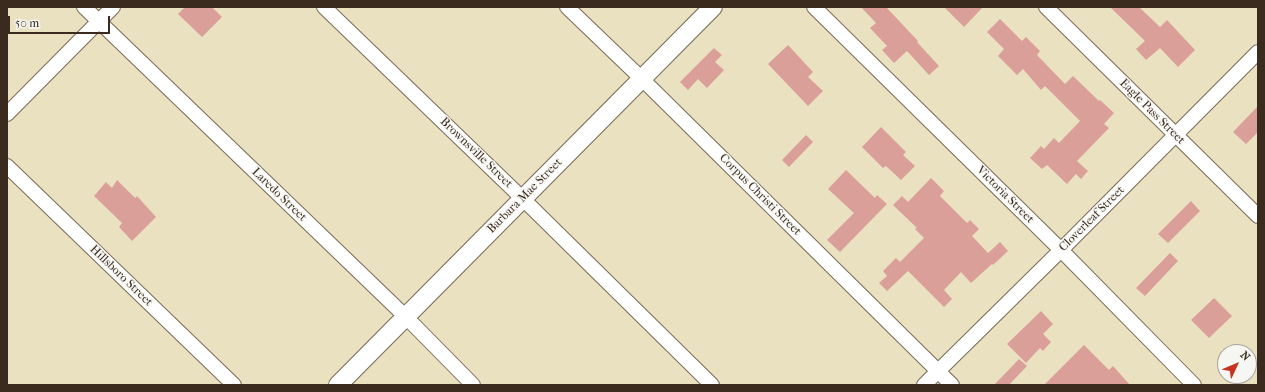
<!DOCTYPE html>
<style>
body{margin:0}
#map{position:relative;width:1265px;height:392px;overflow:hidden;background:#eae1c1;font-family:"IM FELL French Canon",serif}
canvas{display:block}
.frame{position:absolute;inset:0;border:8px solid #3b2a1e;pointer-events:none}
.north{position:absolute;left:1217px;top:344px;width:40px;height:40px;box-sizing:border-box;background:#f6f6f2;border:1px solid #aba49d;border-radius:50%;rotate:46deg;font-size:11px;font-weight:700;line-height:16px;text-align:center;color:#3b2a1e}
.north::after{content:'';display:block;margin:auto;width:14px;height:18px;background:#c8321e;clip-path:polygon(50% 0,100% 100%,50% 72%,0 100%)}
.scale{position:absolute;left:8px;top:16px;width:102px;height:18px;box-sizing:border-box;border:2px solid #3b2a1e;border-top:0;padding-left:5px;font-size:12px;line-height:14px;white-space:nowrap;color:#3b2a1e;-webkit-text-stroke:3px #f6f6f2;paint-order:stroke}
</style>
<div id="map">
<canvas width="1265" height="392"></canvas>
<div class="frame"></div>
<div class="north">N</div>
<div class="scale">50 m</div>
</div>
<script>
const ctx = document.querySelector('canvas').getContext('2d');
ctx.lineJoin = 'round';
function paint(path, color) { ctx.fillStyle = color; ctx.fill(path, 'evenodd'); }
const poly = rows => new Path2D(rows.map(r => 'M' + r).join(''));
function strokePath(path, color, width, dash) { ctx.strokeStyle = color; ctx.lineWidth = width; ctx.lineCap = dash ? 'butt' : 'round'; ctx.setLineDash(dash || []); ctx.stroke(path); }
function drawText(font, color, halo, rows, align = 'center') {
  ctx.font = font + ' "IM FELL French Canon",serif'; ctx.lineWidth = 3; ctx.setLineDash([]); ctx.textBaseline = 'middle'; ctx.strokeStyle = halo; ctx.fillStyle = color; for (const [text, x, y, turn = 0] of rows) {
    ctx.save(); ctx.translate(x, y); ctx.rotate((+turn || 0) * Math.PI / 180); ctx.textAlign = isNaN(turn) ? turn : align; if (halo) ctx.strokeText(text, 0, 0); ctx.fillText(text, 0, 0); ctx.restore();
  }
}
const building = poly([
 [185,7,212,7,222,17,202,37,178,14],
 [861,7,886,7,918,41,917,42,939,66,929,75,907,51,894,63,882,50,887,46,870,28,876,23],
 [944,7,983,7,964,27],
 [1110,7,1139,7,1160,27,1167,20,1195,50,1178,67,1160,48,1146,60,1136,49,1145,41],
 [1000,19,1022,41,1026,37,1040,51,1037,55,1065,84,1073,76,1099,101,1100,100,1114,113,1104,124,1109,128,1077,161,1088,171,1081,179,1076,174,1067,184,1047,165,1042,169,1030,158,1041,146,1044,149,1054,138,1059,143,1080,121,1045,86,1041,90,1023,69,1017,75,998,56,1004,49,987,32],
 [788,45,813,72,808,77,823,91,808,106,768,64],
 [714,48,722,55,715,62,724,70,707,88,698,79,688,90,680,82],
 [1258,106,1258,132,1246,144,1233,132],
 [881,127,906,152,903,155,915,166,901,180,886,166,883,168,862,147],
 [806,135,813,142,789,167,782,160],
 [846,170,875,198,877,195,887,204,840,252,827,240,854,213,828,189],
 [931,178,944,191,940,196,967,223,970,220,979,229,972,236,988,253,1000,242,1008,251,993,265,992,264,971,283,961,272,944,290,952,299,944,307,908,271,887,291,879,283,887,276,883,271,896,258,900,262,924,238,915,229,917,228,893,205,902,196,908,202],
 [117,180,135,198,137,196,156,217,132,241,119,227,122,223,94,196,106,182,112,188],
 [1191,201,1200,211,1168,243,1158,234],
 [1170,253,1178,261,1145,296,1136,288],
 [1214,298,1232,316,1209,338,1191,320],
 [1041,311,1053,324,1043,334,1051,342,1043,351,1040,348,1026,363,1007,344],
 [1084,345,1109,370,1113,366,1130,385,1044,385],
 [1019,359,1027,366,1009,385,994,385]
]);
const minor = poly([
 [84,7,406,317,473,385],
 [324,7,522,198,712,385],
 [567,7,642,79,952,385],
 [814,7,1061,250,1194,385],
 [1046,7,1258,216],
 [7,114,113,7],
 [7,166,234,385],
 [924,385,1061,250,1258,52]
]);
const tertiary = poly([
 [338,385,713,7]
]);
const streetNames = [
 ["Eagle Pass Street",1152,112,45],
 ["Brownsville Street",476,153,44],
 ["Laredo Street",279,195,44],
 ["Corpus Christi Street",760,195,45],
 ["Victoria Street",1005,195,45],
 ["Barbara Mae Street",525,196,-45],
 ["Cloverleaf Street",1092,219,-45],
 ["Hillsboro Street",121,276,44]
];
paint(building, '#db9f9a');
strokePath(minor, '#786a57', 16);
strokePath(tertiary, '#786a57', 20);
strokePath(minor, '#fff', 14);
strokePath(tertiary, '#fff', 18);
drawText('12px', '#3b2a1e', '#f6f6f2', streetNames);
</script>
